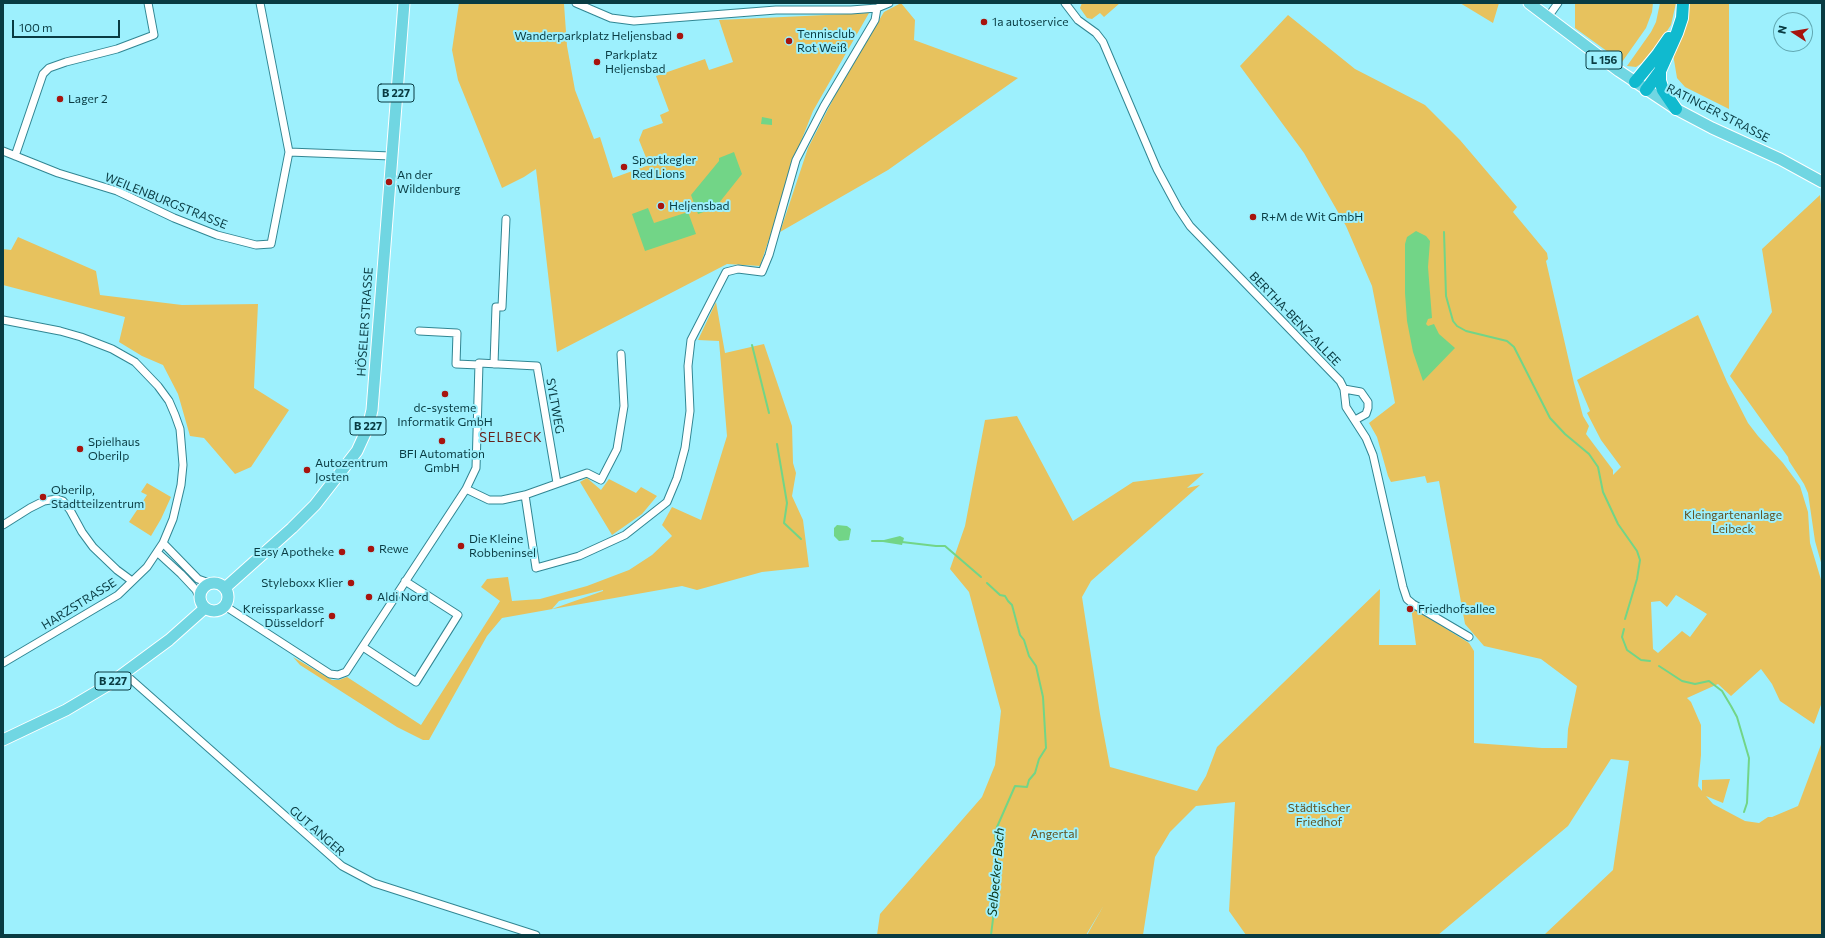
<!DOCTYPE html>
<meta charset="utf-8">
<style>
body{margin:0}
#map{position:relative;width:1825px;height:938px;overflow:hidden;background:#9df0fd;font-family:Commissioner,sans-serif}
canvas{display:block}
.frame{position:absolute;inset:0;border:4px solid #093b42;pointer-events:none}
.north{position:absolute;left:1773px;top:12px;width:40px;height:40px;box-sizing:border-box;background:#9df0fd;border:1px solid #62a8b2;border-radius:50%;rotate:282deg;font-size:11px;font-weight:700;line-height:16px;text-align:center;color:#093b42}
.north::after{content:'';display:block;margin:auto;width:14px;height:18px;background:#a7140e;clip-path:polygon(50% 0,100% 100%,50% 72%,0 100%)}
.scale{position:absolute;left:12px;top:20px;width:108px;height:18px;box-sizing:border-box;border:2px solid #093b42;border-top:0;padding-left:5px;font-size:12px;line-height:14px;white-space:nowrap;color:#093b42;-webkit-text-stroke:3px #9df0fd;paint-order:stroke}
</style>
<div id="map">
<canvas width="1825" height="938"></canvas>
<div class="frame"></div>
<div class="north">N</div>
<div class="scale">100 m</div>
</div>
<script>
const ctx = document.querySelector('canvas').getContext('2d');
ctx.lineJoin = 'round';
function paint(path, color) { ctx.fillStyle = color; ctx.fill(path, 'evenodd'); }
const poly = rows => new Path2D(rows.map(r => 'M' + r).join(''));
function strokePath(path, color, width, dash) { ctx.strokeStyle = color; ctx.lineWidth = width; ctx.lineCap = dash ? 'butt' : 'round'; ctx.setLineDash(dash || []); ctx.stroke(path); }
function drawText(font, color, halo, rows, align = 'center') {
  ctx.font = font + ' Commissioner,sans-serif'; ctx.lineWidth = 4; ctx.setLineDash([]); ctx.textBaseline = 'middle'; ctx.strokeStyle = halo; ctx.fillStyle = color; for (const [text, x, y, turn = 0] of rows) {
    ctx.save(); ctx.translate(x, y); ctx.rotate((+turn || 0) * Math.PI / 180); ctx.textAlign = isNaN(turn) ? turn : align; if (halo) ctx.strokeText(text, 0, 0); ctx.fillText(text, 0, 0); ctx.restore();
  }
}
const green = poly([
 [459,3,562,3,564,4,567,46,575,90,594,139,600,137,613,178,649,165,639,140,643,130,663,123,660,115,669,111,656,76,705,59,709,70,733,62,719,20,869,13,813,111,792,164,774,234,769,239,760,266,727,264,557,352,536,169,524,177,502,188,458,80,452,50],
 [901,3,915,20,914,40,1018,78,888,170,780,232,808,148,843,80,884,12],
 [1082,3,1120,3,1104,17,1100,13,1092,19,1087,18,1080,8],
 [1460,3,1499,3,1493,23],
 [1575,3,1653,3,1652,12,1646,28,1622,62,1575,28],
 [1660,3,1676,3,1671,25,1665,34,1642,63,1636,67,1627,66,1651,32,1656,22],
 [1688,3,1729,3,1729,109,1685,87,1677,78,1673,54],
 [1288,15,1355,69,1425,105,1460,140,1517,207,1513,212,1547,253,1548,259,1546,261,1574,383,1583,416,1589,426,1586,434,1613,470,1613,475,1621,467,1601,440,1587,413,1590,411,1577,380,1698,315,1727,382,1748,423,1758,436,1783,463,1800,486,1808,512,1810,543,1822,583,1822,702,1814,724,1780,701,1772,684,1761,669,1731,696,1718,684,1687,698,1691,702,1701,725,1701,755,1698,786,1702,791,1702,780,1730,779,1723,803,1706,796,1713,804,1745,821,1759,823,1768,817,1772,817,1798,806,1822,742,1822,935,1544,935,1613,870,1629,761,1611,759,1568,826,1438,935,1246,935,1229,911,1235,802,1196,806,1170,832,1155,857,1143,935,1087,935,1104,905,1086,935,877,935,880,914,982,797,995,765,1001,711,969,592,950,569,965,526,985,420,1017,416,1073,521,1133,482,1204,473,1187,488,1200,485,1091,581,1082,597,1100,714,1110,767,1197,791,1206,776,1217,747,1380,589,1379,645,1416,645,1411,607,1469,643,1474,651,1474,743,1542,748,1567,748,1568,729,1577,686,1541,659,1484,646,1465,624,1439,481,1427,483,1425,476,1391,482,1388,476,1377,437,1369,423,1395,403,1372,286,1346,226,1304,153,1240,66],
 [1676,595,1707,614,1690,637,1682,631,1658,653,1653,649,1651,602,1660,601,1667,607],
 [1820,195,1822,214,1822,566,1815,541,1808,493,1804,484,1789,461,1788,457,1730,376,1772,312,1762,249],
 [18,237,96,271,100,295,182,305,258,304,254,388,289,410,251,467,235,474,204,438,190,436,178,394,163,365,142,356,119,342,125,317,3,285,3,249,11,250],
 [716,302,725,353,764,344,792,426,793,463,796,473,792,496,803,520,809,567,762,572,697,590,682,586,502,618,487,636,429,740,423,740,397,727,300,665,293,657,332,680,339,680,347,677,421,725,500,601,481,587,487,579,508,577,512,601,540,599,587,586,629,570,652,555,672,536,662,525,672,507,701,520,727,436,719,341,698,340],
 [603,590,603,591,552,609,559,601],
 [587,478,601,490,609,479,636,493,641,487,657,496,642,514,612,535,580,482],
 [147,483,171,497,161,519,151,536,129,522,147,495,141,492]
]);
const water = poly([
 [762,117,772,119,772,125,761,124],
 [734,152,742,174,715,208,698,214,691,195,719,161,719,158],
 [648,208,654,223,688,212,696,234,645,251,632,214],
 [1416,231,1426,236,1430,241,1428,267,1432,318,1428,319,1426,324,1428,326,1434,324,1439,334,1455,348,1423,381,1413,352,1407,321,1405,293,1405,244,1407,237],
 [837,525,847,526,851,529,849,540,839,541,834,536,834,528],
 [900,536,904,538,902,545,883,542,884,540]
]);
const stream = poly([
 [1444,232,1446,296,1453,321,1457,326,1466,331,1507,341,1514,347,1550,418,1565,434,1589,454,1598,467,1603,492,1618,524,1637,551,1640,560,1637,579,1625,619],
 [752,345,769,413],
 [777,444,787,503,784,523,801,539],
 [872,541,885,541],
 [902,542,936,546,945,546,981,577],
 [987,583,1000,595,1005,596,1008,601,1012,605,1020,635,1024,640,1029,656,1036,666,1043,697,1046,748,1039,759,1035,773,1029,780,1027,787,1015,786,997,827,995,837,998,847,993,882,993,919,991,935],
 [1624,629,1622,637,1627,650,1641,660,1650,661],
 [1659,666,1682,681,1695,684,1709,681,1722,691,1731,706,1737,717,1749,758,1747,803,1744,812]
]);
const street = poly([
 [576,3,611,18,634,21,776,10,851,10,877,8,889,3],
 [1065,3,1078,20,1096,33,1103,42,1157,169,1178,208,1190,226,1340,381,1344,389,1346,407,1366,438,1373,455,1403,587,1407,599,1413,604,1469,637],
 [1548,17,1558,3],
 [3,151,58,173,117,191,174,218,217,235,256,245,271,244,289,152,260,3],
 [289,152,391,156],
 [15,156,43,74,49,68,66,62,117,49,154,35,148,3],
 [3,320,60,331,81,337,112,349,135,362,158,386,169,401,175,415,180,429,183,465,181,485,173,519,163,543,147,567,118,595,3,663],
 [419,331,457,333,456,364,479,365],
 [494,364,496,307,502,307,506,219],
 [1344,389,1361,392,1368,402,1368,408,1366,414,1355,420],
 [466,489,489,500,502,500,525,495,587,473,601,480,617,449,624,406,621,354],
 [525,495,536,568,579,556,625,535,667,502,677,478,685,448,690,411,688,366,691,340,726,272,738,269,762,272,769,255,796,160,824,106,875,20,877,8],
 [3,525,30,508,44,501,57,499,63,501,70,510,82,532,93,547,117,570,132,581],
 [163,543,198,579,209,583],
 [157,552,181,574,196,590,200,599],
 [225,606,330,674,338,675,346,672,466,489,476,468,479,363,537,366,557,483],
 [363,647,416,682,458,615,405,581],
 [125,674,342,866,374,883,536,935]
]);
const primary = poly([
 [1529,3,1619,71,1676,109,1712,128,1780,159,1822,182],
 '200 597a14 14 0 1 1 28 0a14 14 0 1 1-28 0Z',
 [225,588,292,528,315,505,357,451,368,427,372,410,404,3],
 [3,740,66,710,108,685,169,640,205,608]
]);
const highway = poly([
 [1660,71,1660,81,1663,90,1676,109],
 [1635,82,1658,54,1669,38],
 [1646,90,1660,71,1677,33,1682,18,1683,3]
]);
const markers = [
 [984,22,4,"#a7140e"],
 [680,36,4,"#a7140e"],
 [789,41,4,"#a7140e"],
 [597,62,4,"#a7140e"],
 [60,99,4,"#a7140e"],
 [624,167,4,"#a7140e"],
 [389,182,4,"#a7140e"],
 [661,206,4,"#a7140e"],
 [1253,217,4,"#a7140e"],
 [445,394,4,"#a7140e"],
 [442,441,4,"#a7140e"],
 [80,449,4,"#a7140e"],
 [307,470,4,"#a7140e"],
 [43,497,4,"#a7140e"],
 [461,546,4,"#a7140e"],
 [371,549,4,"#a7140e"],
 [342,552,4,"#a7140e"],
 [351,583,4,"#a7140e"],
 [369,597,4,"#a7140e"],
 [1410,609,4,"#a7140e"],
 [332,616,4,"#a7140e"]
];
const shields = [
 [1604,60,36],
 [396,93,36],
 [368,426,36],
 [113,681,36]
];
const shieldNames = [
 ["L 156",1604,60],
 ["B 227",396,93],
 ["B 227",368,426],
 ["B 227",113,681]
];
const poiNames = [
 ["1a autoservice",992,22],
 ["Tennisclub",797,34],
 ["Rot Weiß",797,48],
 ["Wanderparkplatz Heljensbad",672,36,"right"],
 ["Parkplatz",605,55],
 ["Heljensbad",605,69],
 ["Lager 2",68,99],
 ["Sportkegler",632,160],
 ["Red Lions",632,174],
 ["An der",397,175],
 ["Wildenburg",397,189],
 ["Heljensbad",669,206],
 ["R+M de Wit GmbH",1261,217],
 ["dc-systeme",445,408,"center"],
 ["Informatik GmbH",445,422,"center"],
 ["Spielhaus",88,442],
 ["Oberilp",88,456],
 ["BFI Automation",442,454,"center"],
 ["GmbH",442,468,"center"],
 ["Autozentrum",315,463],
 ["Josten",315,477],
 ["Oberilp,",51,490],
 ["Stadtteilzentrum",51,504],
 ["Die Kleine",469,539],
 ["Robbeninsel",469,553],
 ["Rewe",379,549],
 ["Easy Apotheke",334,552,"right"],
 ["Styleboxx Klier",343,583,"right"],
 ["Aldi Nord",377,597],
 ["Kreissparkasse",324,609,"right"],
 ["Düsseldorf",324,623,"right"],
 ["Friedhofsallee",1418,609]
];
const streetNames = [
 ["RATINGER STRASSE",1718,113,27],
 ["WEILENBURGSTRASSE",166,201,22],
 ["BERTHA-BENZ-ALLEE",1295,319,46],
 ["HÖSELER STRASSE",365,322,-86],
 ["SYLTWEG",555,406,80],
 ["HARZSTRASSE",79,604,-32],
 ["GUT ANGER",317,831,41]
];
const parkNames = [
 ["Kleingartenanlage",1733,515],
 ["Leibeck",1733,529],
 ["Städtischer",1319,808],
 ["Friedhof",1319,822],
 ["Angertal",1054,834]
];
const neighbourhoodNames = [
 ["SELBECK",511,438]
];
const waterNames = [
 ["Selbecker Bach",996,872,-85]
];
paint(green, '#e7c25e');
paint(water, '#72d587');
strokePath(stream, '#72d587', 2);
strokePath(street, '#318693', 9);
strokePath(primary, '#fff', 13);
strokePath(highway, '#fff', 14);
strokePath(street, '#fff', 7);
strokePath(primary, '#70d6e2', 11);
strokePath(highway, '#10bacf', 12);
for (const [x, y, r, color] of markers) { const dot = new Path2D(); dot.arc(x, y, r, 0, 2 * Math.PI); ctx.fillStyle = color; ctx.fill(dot); strokePath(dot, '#9df0fd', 1.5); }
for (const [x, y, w] of shields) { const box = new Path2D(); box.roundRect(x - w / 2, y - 9, w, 18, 3); ctx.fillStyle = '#9df0fd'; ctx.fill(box); strokePath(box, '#093b42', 1); }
drawText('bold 11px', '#093b42', null, shieldNames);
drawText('12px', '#093b42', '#9df0fd', poiNames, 'left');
drawText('12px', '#093b42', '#9df0fd', streetNames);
drawText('12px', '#625120', '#9df0fd', parkNames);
ctx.letterSpacing = '1px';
drawText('13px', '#67231c', '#9df0fd', neighbourhoodNames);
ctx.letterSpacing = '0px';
drawText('italic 13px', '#0c3517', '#9df0fd', waterNames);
</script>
